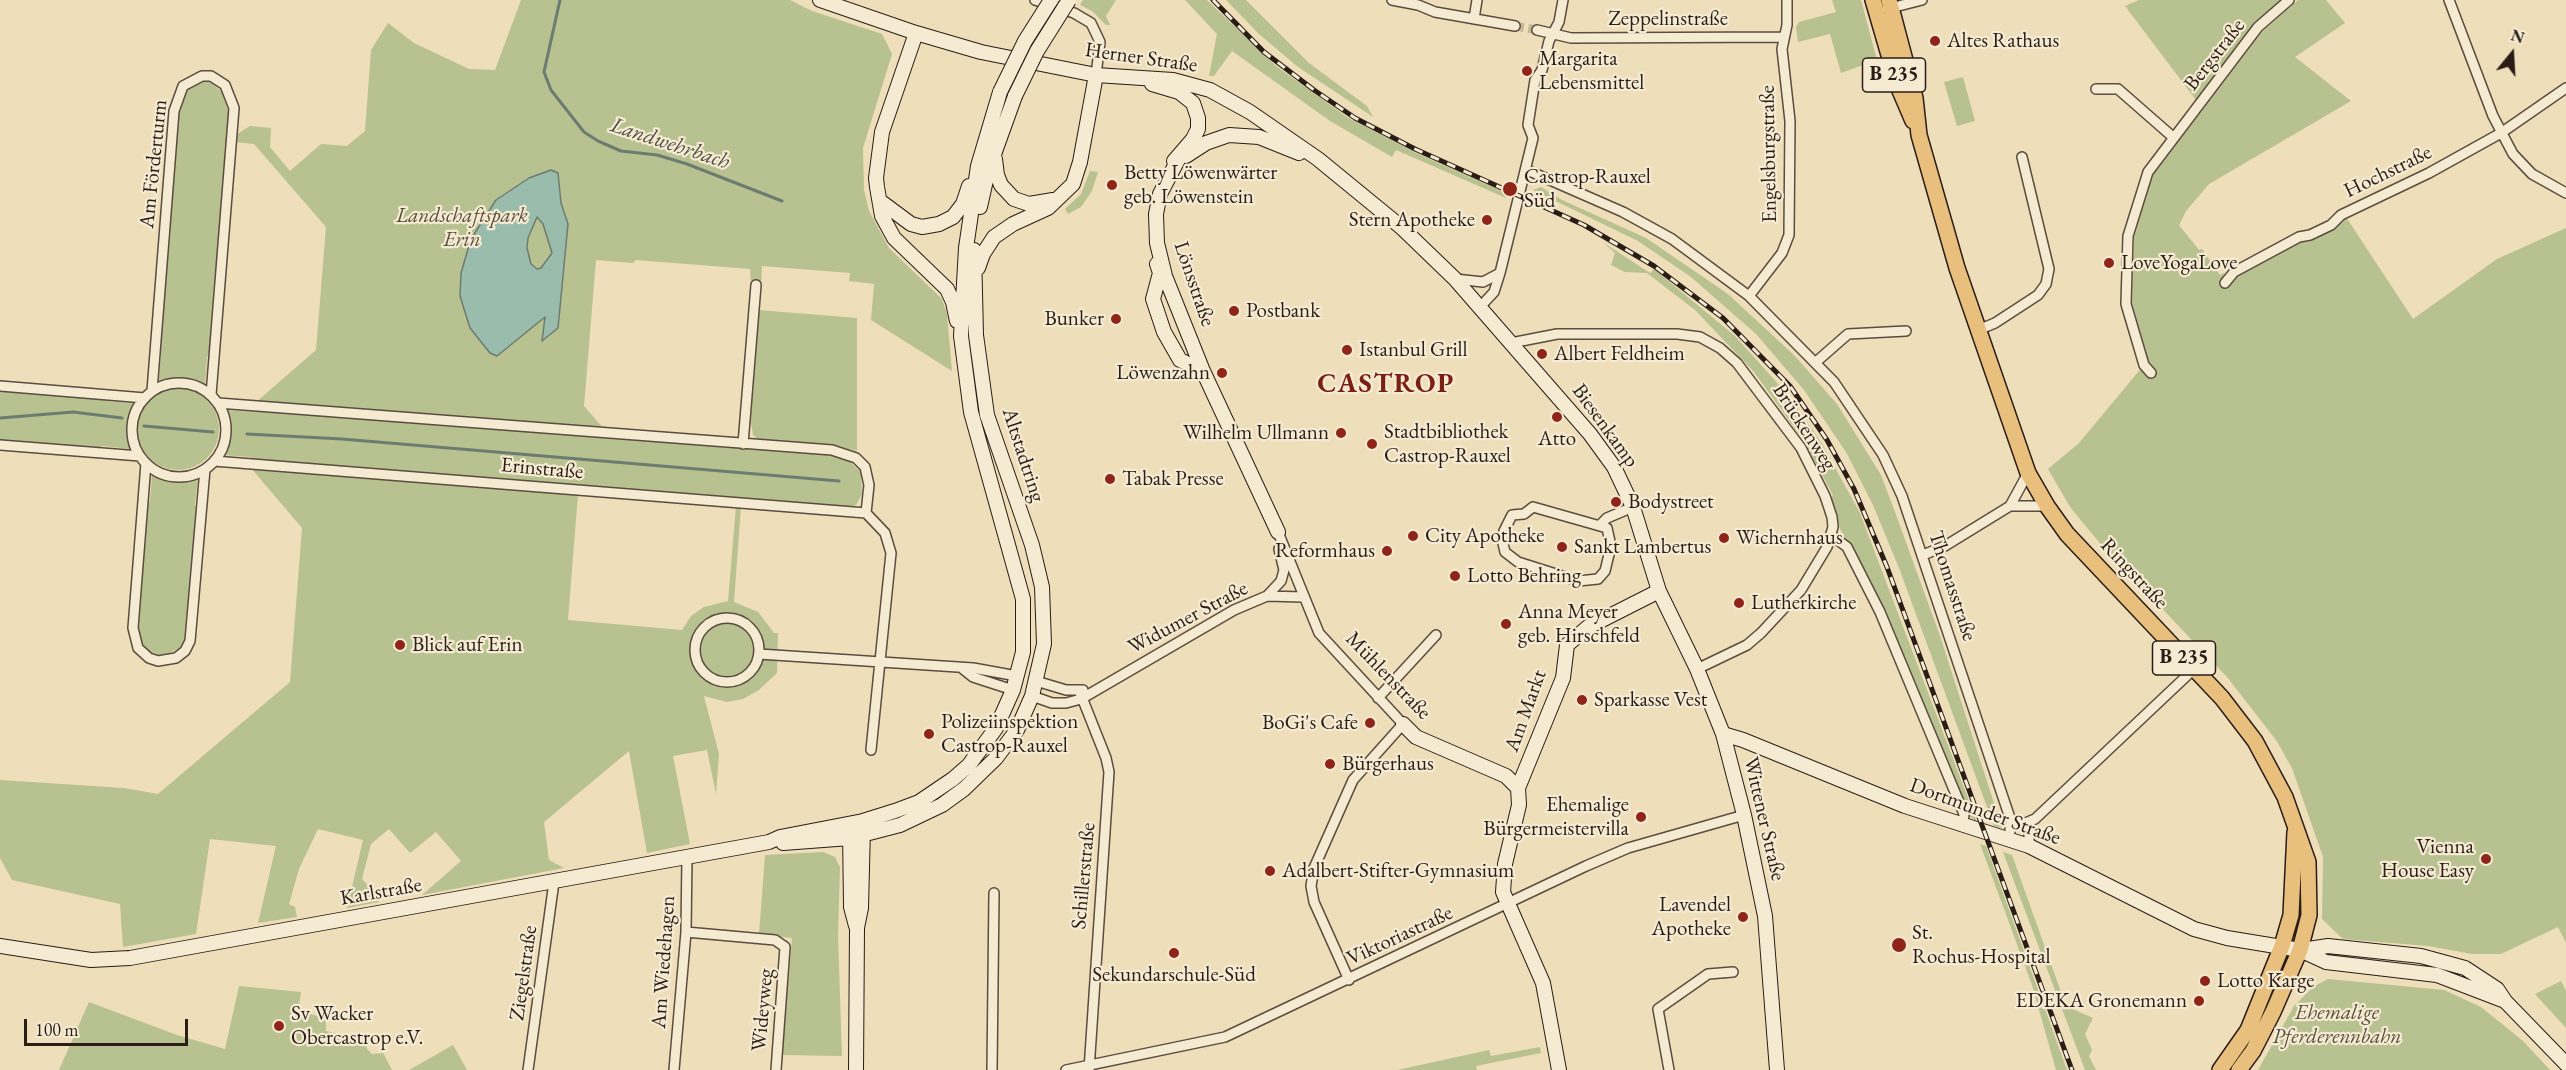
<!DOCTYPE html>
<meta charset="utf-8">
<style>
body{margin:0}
#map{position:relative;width:2566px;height:1070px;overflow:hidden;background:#efdeba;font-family:"EB Garamond",serif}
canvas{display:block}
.north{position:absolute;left:2482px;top:24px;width:60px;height:60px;-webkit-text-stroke:4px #f5ead2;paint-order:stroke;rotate:18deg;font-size:16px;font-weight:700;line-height:24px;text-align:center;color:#2a1d16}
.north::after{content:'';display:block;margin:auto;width:21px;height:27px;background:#2a1d16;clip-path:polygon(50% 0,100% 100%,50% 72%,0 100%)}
.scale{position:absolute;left:24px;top:1019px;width:164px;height:27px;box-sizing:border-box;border:3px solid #2a1d16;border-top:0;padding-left:8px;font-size:18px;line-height:21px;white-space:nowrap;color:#2a1d16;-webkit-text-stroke:4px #f5ead2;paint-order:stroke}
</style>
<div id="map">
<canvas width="2566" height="1070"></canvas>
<div class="north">N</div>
<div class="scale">100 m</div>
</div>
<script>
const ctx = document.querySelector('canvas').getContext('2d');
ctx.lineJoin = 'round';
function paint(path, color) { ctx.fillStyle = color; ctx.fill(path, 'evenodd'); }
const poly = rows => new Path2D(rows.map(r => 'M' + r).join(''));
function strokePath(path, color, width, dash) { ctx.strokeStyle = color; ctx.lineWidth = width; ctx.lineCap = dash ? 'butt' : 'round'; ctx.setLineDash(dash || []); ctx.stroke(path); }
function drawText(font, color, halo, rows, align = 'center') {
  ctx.font = font + ' "EB Garamond",serif'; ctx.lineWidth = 4.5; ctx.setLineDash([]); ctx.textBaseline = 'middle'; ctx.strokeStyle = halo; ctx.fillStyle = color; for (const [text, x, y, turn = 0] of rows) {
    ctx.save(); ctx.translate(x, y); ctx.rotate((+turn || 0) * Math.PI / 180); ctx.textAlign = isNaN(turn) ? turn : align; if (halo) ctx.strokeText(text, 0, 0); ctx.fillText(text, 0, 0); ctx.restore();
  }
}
const green = poly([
 [521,0,790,0,812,11,882,34,892,54,863,148,864,190,869,211,889,248,942,299,947,314,952,371,871,320,874,284,849,281,850,273,762,266,761,286,751,285,750,269,636,260,633,263,596,260,584,406,605,430,255,403,316,350,326,227,254,144,235,142,237,134,250,126,271,128,270,147,290,171,321,144,347,146,365,131,371,50,388,23,414,43,469,69,495,70],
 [1083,0,1116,0,1106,16,1110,25,1106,25,1092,11,1080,5],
 [1185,0,1207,0,1276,66,1347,117,1414,152,1506,193,1506,198,1396,150,1392,157,1330,121,1232,51,1214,76,1209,76,1217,34],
 [1226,0,1246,0,1309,63,1367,106,1373,117,1298,67,1259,34],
 [1832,0,1861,0,1877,60,1841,73,1830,34,1798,42,1796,27,1799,22,1836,12],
 [2139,0,2281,0,2254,23,2196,100,2125,6],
 [2298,0,2326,0,2345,23,2295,57,2351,101,2209,184,2186,211,2179,225,2199,250,2202,249,2220,275,2224,273,2225,280,2237,275,2303,240,2308,242,2336,227,2346,217,2413,319,2497,259,2566,228,2566,943,2558,927,2501,954,2472,954,2428,946,2343,939,2322,919,2323,857,2292,768,2276,740,2227,677,2098,541,2070,507,2048,469,2079,443,2148,360,2132,303,2134,237,2153,175,2263,31],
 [1963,77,1975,121,1957,126,1944,82],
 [208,81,223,92,230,119,211,352,207,357,205,385,182,378,159,381,161,354,158,349,176,117,186,91,197,82],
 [1090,171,1098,172,1092,191,1081,207,1068,214,1065,209,1081,194],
 [1541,187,1562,200,1646,238,1728,294,1795,356,1837,404,1881,475,1895,512,1940,636,2002,828,1994,826,1899,568,1873,505,1846,452,1804,390,1756,334,1691,277,1638,241,1533,190],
 [1604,243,1650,273,1654,269,1735,336,1789,396,1821,442,1860,513,1977,822,1969,816,1917,691,1836,520,1829,502,1833,495,1803,440,1754,372,1695,310,1647,273,1625,272,1611,265,1615,253],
 [758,310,857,318,857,451,832,445,760,441,753,435,750,418],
 '137 429a41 41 0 1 1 82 0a41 41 0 1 1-82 0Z',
 [0,389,102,397,106,401,134,403,127,427,131,449,102,446,97,450,0,442],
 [260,409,834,454,846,458,861,472,862,494,856,505,849,508,256,462,250,457,223,455,230,433,226,410,255,412],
 [251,468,578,494,568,620,682,630,691,616,704,607,728,601,736,506,741,506,734,602,758,612,774,633,778,633,777,673,759,690,743,699,727,702,704,696,719,754,716,794,707,750,673,756,690,844,647,853,629,751,544,822,549,860,564,868,422,895,461,861,436,832,410,853,389,829,371,844,362,879,378,896,379,902,347,908,363,840,318,829,299,869,289,904,295,907,297,917,258,923,276,846,210,839,196,934,123,947,120,904,12,880,0,858,0,780,124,788,158,794,290,682,302,528],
 [152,474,176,481,198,477,195,505,199,510,188,632,180,648,164,656,148,651,140,640,137,627,146,506,150,501],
 [1980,844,1986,846,2067,1070,2056,1070,2032,985],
 [823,852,835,857,840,867,838,935,842,1056,782,1055,792,938,759,934,765,855],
 [2003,852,2012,855,2066,1006,2093,1018,2085,1034,2092,1050,2089,1056,2096,1070,2085,1070],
 [2328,979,2444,990,2481,1007,2523,1041,2550,1070,2258,1070,2294,1006,2313,987],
 [2561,981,2566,991,2566,1028,2535,994],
 [239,986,301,992,298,1011,326,1018,326,1031,365,1040,367,1049,372,1054,383,1053,392,1070,59,1070,89,1002,177,1035,225,1049],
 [453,1045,467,1070,409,1070],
 [1540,1047,1541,1053,1476,1066,1477,1070,1397,1070,1489,1050,1491,1056]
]);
const water = poly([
 [551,170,558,173,561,203,568,224,558,328,542,341,545,317,497,356,490,353,470,328,460,296,461,273,471,239,496,200,529,178,551,170],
 [537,217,543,224,552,253,541,268,537,269,531,264,527,248,528,238,537,217]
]);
const stream = poly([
 [560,0,544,72,551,90,584,132,598,141,621,151,657,155,687,164,782,201],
 [0,418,73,412,122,418],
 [144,426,213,432],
 [247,434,342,439,839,481]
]);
const streetTunnel = poly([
 [1515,26,1537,30]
]);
const street = poly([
 [1035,0,1074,13,1091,23,1100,42,1096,75],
 [1392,0,1418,5,1435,12,1515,26],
 [2449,0,2493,116,2513,154,2532,174,2566,193],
 [1887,9,1922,0],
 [1474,19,1477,0],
 [1537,30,1571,38,1783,37],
 [2096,89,2118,89,2174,138],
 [1527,170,1623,212,1672,239,1749,296,1834,382,1883,455,1902,496,2011,821,2009,839],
 [1455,279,1483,282,1500,273],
 [2225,283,2234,272,2299,237,2310,235,2331,225,2341,215,2429,173,2501,133,2566,88],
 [1749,296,1782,253,1789,235,1790,121,1782,49,1787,25,1787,0],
 [1480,307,1494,292,1500,273,1533,138,1528,125,1535,80,1542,70,1549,41,1559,22,1563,0],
 [1978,330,1995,323,2038,295,2046,284,2049,269,2022,157],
 [1511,343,1557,334,1677,334,1700,337,1720,348,1737,363,1801,448,1825,496,1832,517,1833,527,1827,547,1801,590,1761,633,1747,645,1697,669],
 [1816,362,1848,334,1906,331],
 [2151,373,2144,365,2126,304,2128,236,2148,172,2258,27,2289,0],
 '132 430a47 47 0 1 1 94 0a47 47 0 1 1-94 0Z',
 [0,386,145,398],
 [152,391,174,111,183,86,202,76,211,76,225,85,234,108,211,395],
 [218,403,832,450,856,458,865,467,869,485,866,513],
 [743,444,756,285],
 [0,445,140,456],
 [214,461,866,513,885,533,891,553,871,750],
 [146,463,133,628,138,648,149,658,158,661,176,658,185,651,190,641,205,469],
 [2010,506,2047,506],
 [1533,507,1607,528,1611,546,1605,571,1598,579,1578,581,1518,562,1505,552,1502,539,1504,531,1512,515,1524,514,1533,507],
 [1600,525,1607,518,1633,507],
 [1278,532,1319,633,1403,724,1353,780,1314,868,1311,886,1314,902,1349,980],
 [1831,535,1847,547,1880,612,1964,814,1963,826],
 [1923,555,1945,546,2010,506,2028,473],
 [1267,596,1281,581,1284,570,1279,549],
 '695 650a32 32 0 1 1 64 0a32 32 0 1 1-64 0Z',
 [759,654,973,668,1017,676],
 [963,669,973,677,1013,690],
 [1036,681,1066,690,1083,690],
 [1079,690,1106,758,1109,772,1089,1070],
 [1032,696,1052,703,1066,703,1081,699,1234,610,1267,596,1303,597],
 [1378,698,1436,635],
 [2011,821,2023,824,2035,819,2194,669],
 [2029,824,2029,846],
 [686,932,775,940,785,947,776,1070],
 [528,1070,554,882],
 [674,1070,686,932,687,856],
 [992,1070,994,893],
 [1066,1070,1225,1037,1586,866,1628,848,1744,815],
 [1669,1070,1658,1009,1708,974,1733,972]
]);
const secondary = poly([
 [820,0,916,33,981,52,1096,75,1173,80,1210,90,1250,112,1318,159,1401,227,1455,279,1590,434,1614,467,1633,507,1659,591,1697,669,1723,734,1744,815,1765,916,1777,1070],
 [916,33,882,132,876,178,877,187,882,216,894,238,947,289,953,302,957,321],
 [1152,84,1179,92,1193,103,1198,118,1198,129,1193,139,1174,161],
 [1180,156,1160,194,1156,214,1157,243,1165,276,1203,371,1278,532],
 [1186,156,1206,143,1229,135,1259,137,1299,153],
 [995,159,997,175,1001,185,1014,199,1029,204,1053,200],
 [880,201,911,224,922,227,939,224,953,217,963,204,969,186],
 [980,207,988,171,1015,96],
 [1157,264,1160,273,1153,299,1164,332,1180,360,1203,371],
 [978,268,983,254,994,237,1013,224,1048,208,1073,184,1080,162,1096,75],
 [1403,724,1416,737,1506,776,1518,788],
 [1723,734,1743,740,1905,806,2029,846,2194,929,2227,938,2300,950,2326,962,2437,975,2505,1001],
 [1518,788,1519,805,1505,864,1503,892,1543,983,1559,1070],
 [1518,788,1563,678,1567,645,1588,627,1659,591],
 [850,829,851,907,856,926],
 [783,843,850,838,900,825,942,805,964,789,996,758,1017,730,1032,696,1044,644,1042,587,1032,545,987,415,976,335,974,250],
 [0,946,91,960,130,958,769,842,780,837,863,821,895,811,919,802,953,779,969,765,996,728,1013,690,1023,652,1023,599,971,412,961,336,966,248,978,166,1000,92],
 [2302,950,2328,946,2421,956,2465,968,2497,989,2505,1001,2566,1064],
 [856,1070,857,928,861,908,863,827]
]);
const primary = poly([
 [1873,0,1898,86,1913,121],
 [1889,0,1915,98,1919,135,1957,268,2028,473,2047,506,2067,534,2222,698,2255,741,2285,797,2308,862,2309,915,2300,950,2273,1012,2253,1051,2239,1070],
 [2220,1070,2248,1030,2282,946,2291,915,2295,832]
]);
const rail = poly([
 [1213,0,1264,52,1314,90,1355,118,1415,149,1584,225,1654,266,1723,318,1790,386,1827,440,1854,489,1887,567,2072,1070]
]);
const secondaryBridge = poly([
 [1000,92,1025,41,1051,0],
 [1015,96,1037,51,1069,0]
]);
const markers = [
 [1935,41,6,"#8f2418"],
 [1527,71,6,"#8f2418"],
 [1112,185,6,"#8f2418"],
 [1510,189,8,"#8f2418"],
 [1487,220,6,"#8f2418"],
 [2109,263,6,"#8f2418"],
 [1234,311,6,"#8f2418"],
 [1116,319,6,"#8f2418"],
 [1347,350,6,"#8f2418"],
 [1542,354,6,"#8f2418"],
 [1222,373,6,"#8f2418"],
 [1557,417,6,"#8f2418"],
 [1341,433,6,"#8f2418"],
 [1372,444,6,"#8f2418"],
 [1110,479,6,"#8f2418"],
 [1616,502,6,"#8f2418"],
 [1413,536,6,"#8f2418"],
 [1724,538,6,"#8f2418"],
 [1562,547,6,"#8f2418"],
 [1387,551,6,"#8f2418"],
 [1455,576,6,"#8f2418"],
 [1739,603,6,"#8f2418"],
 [1506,624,6,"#8f2418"],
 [400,645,6,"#8f2418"],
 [1582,700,6,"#8f2418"],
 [1370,723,6,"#8f2418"],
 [929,734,6,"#8f2418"],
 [1330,764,6,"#8f2418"],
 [1641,817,6,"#8f2418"],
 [2486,859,6,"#8f2418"],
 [1270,871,6,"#8f2418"],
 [1743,917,6,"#8f2418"],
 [1899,945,8,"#8f2418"],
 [1174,953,6,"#8f2418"],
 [2205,981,6,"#8f2418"],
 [2199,1001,6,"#8f2418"],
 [279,1026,6,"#8f2418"]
];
const shields = [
 [1894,75,63],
 [2184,658,63]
];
const shieldNames = [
 ["B 235",1894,75],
 ["B 235",2184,658]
];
const streetNames = [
 ["Zeppelinstraße",1668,19],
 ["Bergstraße",2215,55,-52],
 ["Herner Straße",1141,58,8],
 ["Engelsburgstraße",1769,154,-91],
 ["Am Förderturm",154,164,-84],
 ["Hochstraße",2388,172,-26],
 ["Lönsstraße",1194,284,71],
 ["Biesenkamp",1605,426,54],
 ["Brückenweg",1804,427,57],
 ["Altstadtring",1023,455,72],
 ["Erinstraße",542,469,5],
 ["Ringstraße",2134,574,47],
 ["Thomasstraße",1952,586,72],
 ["Widumer Straße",1188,618,-28],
 ["Mühlenstraße",1388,676,46],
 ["Am Markt",1526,711,-70],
 ["Dortmunder Straße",1985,812,20],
 ["Wittener Straße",1764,819,77],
 ["Schillerstraße",1084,876,-85],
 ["Karlstraße",381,892,-10],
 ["Viktoriastraße",1400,936,-25],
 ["Am Wiedehagen",664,962,-86],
 ["Ziegelstraße",524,973,-82],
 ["Wideyweg",763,1010,-85]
];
const poiNames = [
 ["Altes Rathaus",1947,41],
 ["Margarita",1539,59],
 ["Lebensmittel",1539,83],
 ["Betty Löwenwärter",1124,173],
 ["geb. Löwenstein",1124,197],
 ["Castrop-Rauxel",1524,177],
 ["Süd",1524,201],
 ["Stern Apotheke",1475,220,"right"],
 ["LoveYogaLove",2121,263],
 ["Postbank",1246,311],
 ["Bunker",1104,319,"right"],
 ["Istanbul Grill",1359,350],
 ["Albert Feldheim",1554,354],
 ["Löwenzahn",1210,373,"right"],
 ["Stadtbibliothek",1384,432],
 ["Castrop-Rauxel",1384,456],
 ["Wilhelm Ullmann",1329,433,"right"],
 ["Atto",1557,439,"center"],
 ["Tabak Presse",1122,479],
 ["Bodystreet",1628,502],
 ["City Apotheke",1425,536],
 ["Wichernhaus",1736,538],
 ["Sankt Lambertus",1574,547],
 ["Reformhaus",1375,551,"right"],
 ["Lotto Behring",1467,576],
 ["Lutherkirche",1751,603],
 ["Anna Meyer",1518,612],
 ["geb. Hirschfeld",1518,636],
 ["Blick auf Erin",412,645],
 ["Sparkasse Vest",1594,700],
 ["Polizeiinspektion",941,722],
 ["Castrop-Rauxel",941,746],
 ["BoGi's Cafe",1358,723,"right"],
 ["Bürgerhaus",1342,764],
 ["Ehemalige",1629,805,"right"],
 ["Bürgermeistervilla",1629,829,"right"],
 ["Vienna",2474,847,"right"],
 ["House Easy",2474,871,"right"],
 ["Adalbert-Stifter-Gymnasium",1282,871],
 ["Lavendel",1731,905,"right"],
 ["Apotheke",1731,929,"right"],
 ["St.",1912,933],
 ["Rochus-Hospital",1912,957],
 ["Sekundarschule-Süd",1174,975,"center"],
 ["Lotto Karge",2217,981],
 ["EDEKA Gronemann",2187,1001,"right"],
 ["Sv Wacker",291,1014],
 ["Obercastrop e.V.",291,1038]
];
const parkNames = [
 ["Landschaftspark",462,216],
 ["Erin",462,240],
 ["Ehemalige",2337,1013],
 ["Pferderennbahn",2337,1037]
];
const waterNames = [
 ["Landwehrbach",670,144,18]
];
const districtNames = [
 ["CASTROP",1386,385]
];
paint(green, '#b8c190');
paint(water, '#9abcac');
strokePath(water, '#6d7c70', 1.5);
strokePath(stream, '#6d7c70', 3);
strokePath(streetTunnel, '#c8b799', 9, [9, 4.5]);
strokePath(street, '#5b4d3f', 12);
strokePath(secondary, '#2a1d16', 16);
strokePath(primary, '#2a1d16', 18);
strokePath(street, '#f5ead2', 9);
strokePath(secondary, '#f5ead2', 14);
strokePath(primary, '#e8bf7d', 15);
strokePath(rail, '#2a1d16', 5);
strokePath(rail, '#f5ead2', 3, [9]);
strokePath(secondaryBridge, '#2a1d16', 16, []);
strokePath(secondaryBridge, '#f5ead2', 14);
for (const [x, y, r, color] of markers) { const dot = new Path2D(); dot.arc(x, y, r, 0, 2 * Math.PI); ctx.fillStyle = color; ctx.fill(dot); strokePath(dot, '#f5ead2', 2); }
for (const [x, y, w] of shields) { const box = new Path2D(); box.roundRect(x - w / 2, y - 17, w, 34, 4.5); ctx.fillStyle = '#f5ead2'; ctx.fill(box); strokePath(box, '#2a1d16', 1.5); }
drawText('bold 20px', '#2a1d16', null, shieldNames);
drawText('21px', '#2a1d16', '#f5ead2', streetNames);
drawText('21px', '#2a1d16', '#f5ead2', poiNames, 'left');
drawText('italic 21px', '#554e3b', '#f5ead2', parkNames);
drawText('italic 22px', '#4c4d43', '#f5ead2', waterNames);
ctx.letterSpacing = '1.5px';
drawText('bold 27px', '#7a1f14', '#f5ead2', districtNames);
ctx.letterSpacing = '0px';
</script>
